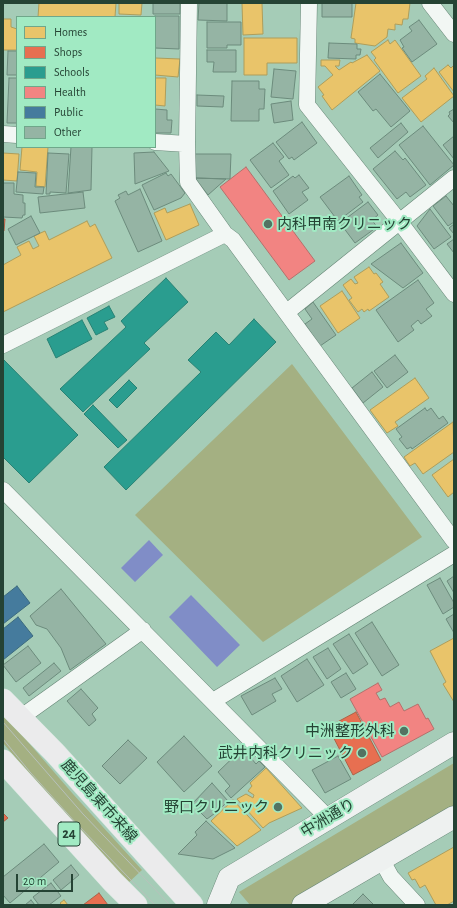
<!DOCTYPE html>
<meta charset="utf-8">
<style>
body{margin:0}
#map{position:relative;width:457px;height:908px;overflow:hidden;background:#a5ccb7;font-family:"Alegreya Sans",sans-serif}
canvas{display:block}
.frame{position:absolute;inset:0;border:4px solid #254334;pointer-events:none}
.legend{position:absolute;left:16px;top:16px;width:140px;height:132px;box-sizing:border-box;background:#a1eac3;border:1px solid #6fa78a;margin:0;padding:5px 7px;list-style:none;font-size:12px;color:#254334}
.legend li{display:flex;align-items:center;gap:8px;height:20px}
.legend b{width:20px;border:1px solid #6fa78a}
.scale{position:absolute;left:16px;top:874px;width:57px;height:18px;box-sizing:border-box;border:2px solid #254334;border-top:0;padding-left:5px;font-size:12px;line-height:14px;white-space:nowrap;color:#254334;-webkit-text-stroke:3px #a1eac3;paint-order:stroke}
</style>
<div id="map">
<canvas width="457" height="908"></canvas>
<div class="frame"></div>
<ul class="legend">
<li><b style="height:11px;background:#e9c46a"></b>Homes</li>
<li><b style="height:11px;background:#e76f51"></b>Shops</li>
<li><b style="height:11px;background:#2a9d8f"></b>Schools</li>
<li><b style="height:11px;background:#f28482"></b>Health</li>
<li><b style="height:11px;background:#457b9d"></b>Public</li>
<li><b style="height:11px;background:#95b4a4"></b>Other</li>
</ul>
<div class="scale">20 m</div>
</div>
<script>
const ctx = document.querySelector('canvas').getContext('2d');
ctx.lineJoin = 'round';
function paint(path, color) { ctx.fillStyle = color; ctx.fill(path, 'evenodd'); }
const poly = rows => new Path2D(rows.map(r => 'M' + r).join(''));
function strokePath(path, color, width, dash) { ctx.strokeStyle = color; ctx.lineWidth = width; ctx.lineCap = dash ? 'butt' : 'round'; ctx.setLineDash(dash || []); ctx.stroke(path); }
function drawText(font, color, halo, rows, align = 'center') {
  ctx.font = font + ' "Alegreya Sans","Noto Sans JP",sans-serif'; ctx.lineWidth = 4; ctx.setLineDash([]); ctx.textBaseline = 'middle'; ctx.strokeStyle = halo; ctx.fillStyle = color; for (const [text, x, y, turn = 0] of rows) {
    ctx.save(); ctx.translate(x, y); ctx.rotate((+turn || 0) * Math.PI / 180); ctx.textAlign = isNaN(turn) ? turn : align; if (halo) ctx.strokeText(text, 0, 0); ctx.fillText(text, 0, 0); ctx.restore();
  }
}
const green = poly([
 [292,364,422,537,263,642,135,515],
 [3,713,73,794,142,870,127,884,58,808,3,743],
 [454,763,454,811,293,905,250,905,239,892]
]);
const water = poly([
 [149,540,163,555,135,582,121,568],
 [191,595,240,645,217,667,169,617]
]);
const homes = poly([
 [39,3,116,3,115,17,38,17,39,3],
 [119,3,142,3,141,15,119,14,119,3],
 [242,3,262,3,263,34,243,35,242,3],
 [356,3,410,3,408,19,403,19,402,25,395,24,395,30,388,29,387,37,375,46,355,43,355,39,351,38,356,3],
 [3,19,11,19,11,27,17,29,17,50,3,50,3,19],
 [244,38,297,38,297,63,267,63,267,75,244,75,244,38],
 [388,40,390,44,395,40,421,76,398,93,374,60,376,58,371,52,388,40],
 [367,55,380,71,332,110,322,96,324,95,318,87,333,75,325,66,321,66,321,60,340,60,339,66,335,66,339,70,351,62,352,63,367,55],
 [155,58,180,59,178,77,155,75,155,58],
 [448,65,451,68,454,65,454,92,439,72,448,65],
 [434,68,454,96,421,122,402,98,427,79,425,76,434,68],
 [155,78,166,78,165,106,155,105,155,78],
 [22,147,48,147,45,187,36,186,37,172,20,170,22,147],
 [3,153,19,154,17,181,3,180,3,153],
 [190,204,199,225,166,240,154,213,165,208,167,213,190,204],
 [87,221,90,227,95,224,112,258,3,312,3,265,21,255,17,247,29,241,33,249,39,246,34,236,45,231,49,240,87,221],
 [369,267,374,274,376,273,383,282,380,284,389,297,369,311,368,309,364,312,362,309,358,312,349,300,352,298,343,285,351,279,355,284,358,283,354,277,369,267],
 [342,291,360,318,338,333,320,306,342,291],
 [415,378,429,398,395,422,398,426,387,433,370,410,415,378],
 [453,422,454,452,423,474,415,463,410,466,404,457,453,422],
 [454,459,454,492,448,497,432,475,454,459],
 [454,638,454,702,443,684,446,682,430,651,454,638],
 [266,768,302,808,269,823,263,828,237,799,246,794,253,798,254,795,248,791,252,786,250,783,266,768],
 [233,800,261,830,237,846,211,821,233,800],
 [454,847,454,901,447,905,436,905,425,885,420,888,415,879,412,880,408,873,454,847],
 [64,900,68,905,62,905,60,903,64,900]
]);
const shops = poly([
 [3,219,5,219,4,231,3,231,3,219],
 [356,712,381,760,353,775,328,727,356,712],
 [3,813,8,818,3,822,3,813],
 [99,893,108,905,83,905,99,893]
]);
const schools = poly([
 [166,278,188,302,144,343,150,349,83,412,60,389,126,327,121,321,166,278],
 [109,306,115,317,104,322,108,329,96,335,87,318,109,306],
 [254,319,276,342,126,490,104,467,201,372,188,360,216,332,229,345,254,319],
 [82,320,92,339,56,358,47,339,82,320],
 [3,359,78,435,29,483,3,457,3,359],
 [129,380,137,388,117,408,109,400,129,380],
 [93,405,127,440,118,448,84,414,93,405]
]);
const health = poly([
 [246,167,315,261,289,280,220,187,246,167],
 [378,683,382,690,376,693,380,700,385,698,390,707,399,702,404,711,418,704,426,719,428,718,434,729,382,757,350,699,378,683]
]);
const public = poly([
 [17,586,30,603,3,624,3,597,17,586],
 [18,617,33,636,3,660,3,629,18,617]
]);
const building = poly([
 [153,3,180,3,180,14,153,14,153,3],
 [199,3,227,3,227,21,198,20,199,3],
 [322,3,352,3,352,17,322,17,322,3],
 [155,16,179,16,179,49,155,48,155,16],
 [419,20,437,44,412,62,402,48,404,47,400,40,412,31,409,27,419,20],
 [207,22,241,22,241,45,227,45,227,48,207,48,207,22],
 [329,43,357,44,357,49,361,49,360,55,356,55,356,59,328,58,329,43],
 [207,50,236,50,236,72,213,72,214,62,207,62,207,50],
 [8,51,17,51,17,75,7,75,8,51],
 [274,69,296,71,293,99,271,97,274,69],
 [380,74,410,111,391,127,376,109,373,111,358,92,380,74],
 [9,78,17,78,17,123,7,123,9,78],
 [232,81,259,81,259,89,265,89,264,109,259,109,259,121,231,121,232,81],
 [197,95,224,96,223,107,197,106,197,95],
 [291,101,293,120,274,123,271,104,291,101],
 [155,109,167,110,167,120,172,120,171,133,155,133,155,109],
 [454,109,454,123,448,116,450,114,449,112,454,109],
 [302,122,317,143,294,160,292,157,289,159,276,142,302,122],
 [401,123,408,132,378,158,370,148,401,123],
 [423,126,454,165,430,185,399,145,423,126],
 [454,136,454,159,443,145,454,136],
 [273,143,284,157,279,161,289,175,271,188,250,160,273,143],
 [71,147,92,147,91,190,68,193,71,147],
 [395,151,403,160,405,158,426,185,410,197,406,192,397,199,373,169,395,151],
 [154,152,169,171,135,184,134,153,154,152],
 [48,153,69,154,66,193,50,192,50,194,46,194,48,153],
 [195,154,231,154,230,179,195,178,195,154],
 [18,172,36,173,35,187,44,187,43,194,16,192,18,172],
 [166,173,168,176,171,174,185,193,181,198,154,210,142,185,166,173],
 [299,175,309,188,302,192,308,200,289,214,273,191,293,176,295,178,299,175],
 [349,176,362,195,359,197,363,202,338,221,320,197,349,176],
 [195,178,226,179,208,195,195,178],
 [3,183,14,183,14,194,23,195,23,203,25,203,25,215,23,215,22,218,3,217,3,183],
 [140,189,162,241,138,252,115,201,120,198,118,195,126,191,128,195,140,189],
 [83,192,85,208,40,213,38,197,83,192],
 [446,196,454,206,454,222,448,226,433,206,446,196],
 [368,202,378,215,372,220,377,227,355,243,340,223,368,202],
 [430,209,451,237,434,249,417,226,430,209],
 [31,216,40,233,16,245,8,229,31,216],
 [454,224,454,234,449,228,454,224],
 [454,239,454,253,447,244,454,239],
 [401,243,423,273,403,288,371,264,401,243],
 [418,280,434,303,426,309,432,316,421,324,418,320,411,326,414,330,398,342,376,310,418,280],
 [313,302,336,335,320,346,305,324,312,319,305,309,313,302],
 [395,355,408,372,387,388,374,371,395,355],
 [372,372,383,387,363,403,352,388,372,372],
 [425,408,427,411,431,408,439,419,443,416,448,423,412,449,411,447,407,449,399,439,402,437,396,429,425,408],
 [454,576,454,593,447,581,454,576],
 [440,578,454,603,454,607,443,614,427,585,440,578],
 [61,589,106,644,70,670,61,648,47,629,36,625,30,616,61,589],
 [454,614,454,633,446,619,454,614],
 [372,622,399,665,382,676,355,633,372,622],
 [349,634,368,664,353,674,333,644,349,634],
 [28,646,41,663,16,682,3,665,28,646],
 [328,648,341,669,327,679,313,657,328,648],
 [307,659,324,685,297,702,281,676,307,659],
 [54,663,61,671,29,696,23,688,54,663],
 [346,673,356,689,341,698,331,682,346,673],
 [275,678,282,689,272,694,276,701,252,715,241,696,275,678],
 [81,689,98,708,92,714,96,720,89,726,67,701,81,689],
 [184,736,212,766,184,792,157,762,184,736],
 [128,740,147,758,120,784,102,766,128,740],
 [245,746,253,755,251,758,256,764,259,761,265,767,231,798,225,791,230,786,218,772,245,746],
 [338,756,351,779,325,793,312,770,338,756],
 [212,783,228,801,218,811,207,819,192,804,212,783],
 [206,821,235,848,213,859,178,854,197,835,195,832,206,821],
 [44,844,59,862,10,903,3,895,3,877,44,844],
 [71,865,79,875,61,890,53,880,71,865],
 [51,883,61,896,49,905,39,905,33,897,51,883],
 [363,894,374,905,352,905,363,894],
 [31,900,35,905,25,905,31,900]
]);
const street = poly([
 [189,3,187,144,188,182,225,234,233,240,454,541],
 [309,3,307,105,399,221,454,294],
 [430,3,454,34],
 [3,134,17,135],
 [155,142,187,144],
 [287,312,454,178],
 [3,345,225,234],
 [3,490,328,818],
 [213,701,454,554],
 [20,718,143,630],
 [381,859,391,877,417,905]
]);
const secondary = poly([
 [218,905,229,878,454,743],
 [303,905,454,817]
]);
const primary = poly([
 [3,700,55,753,192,905],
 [3,761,113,882,136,905]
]);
const tram = poly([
 [3,722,83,814,170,905],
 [3,739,30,772,76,823,155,905]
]);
const markers = [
 [268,224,5,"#527362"],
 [404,731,5,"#527362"],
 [362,753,5,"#527362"],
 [278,807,5,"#527362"]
];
const shields = [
 [69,834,22]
];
const shieldNames = [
 ["24",69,834]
];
const poiNames = [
 ["内科甲南クリニック",277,224,"left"],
 ["中洲整形外科",395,731],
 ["武井内科クリニック",353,753],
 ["野口クリニック",269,807]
];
const streetNames = [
 ["鹿児島東市来線",99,801,48],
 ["中洲通り",328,818,-31]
];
paint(green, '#a4b082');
paint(water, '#808dc7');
paint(homes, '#e9c46a');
strokePath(homes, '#ae9d5a', 1);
paint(shops, '#e76f51');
strokePath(shops, '#ad6248', 1);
paint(schools, '#2a9d8f');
strokePath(schools, '#288274', 1);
paint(health, '#f28482');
strokePath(health, '#b4706b', 1);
paint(public, '#457b9d');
strokePath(public, '#3b6a7e', 1);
paint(building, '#95b4a4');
strokePath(building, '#6c8b7c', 1);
strokePath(street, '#668676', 17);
strokePath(secondary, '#668676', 23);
strokePath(primary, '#d6e8df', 23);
strokePath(street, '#f2f7f4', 16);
strokePath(secondary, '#eef1f0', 22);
strokePath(primary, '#ebebec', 22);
strokePath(tram, '#b7c1bb', 1);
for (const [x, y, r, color] of markers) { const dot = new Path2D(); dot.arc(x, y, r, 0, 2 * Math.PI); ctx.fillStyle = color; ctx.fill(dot); strokePath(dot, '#a1eac3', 1.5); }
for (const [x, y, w] of shields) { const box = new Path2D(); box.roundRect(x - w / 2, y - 12, w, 24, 3); ctx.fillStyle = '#a1eac3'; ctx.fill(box); strokePath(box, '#254334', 1); }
drawText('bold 14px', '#254334', null, shieldNames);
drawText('15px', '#254334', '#a1eac3', poiNames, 'right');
drawText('15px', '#254334', '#a1eac3', streetNames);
</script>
